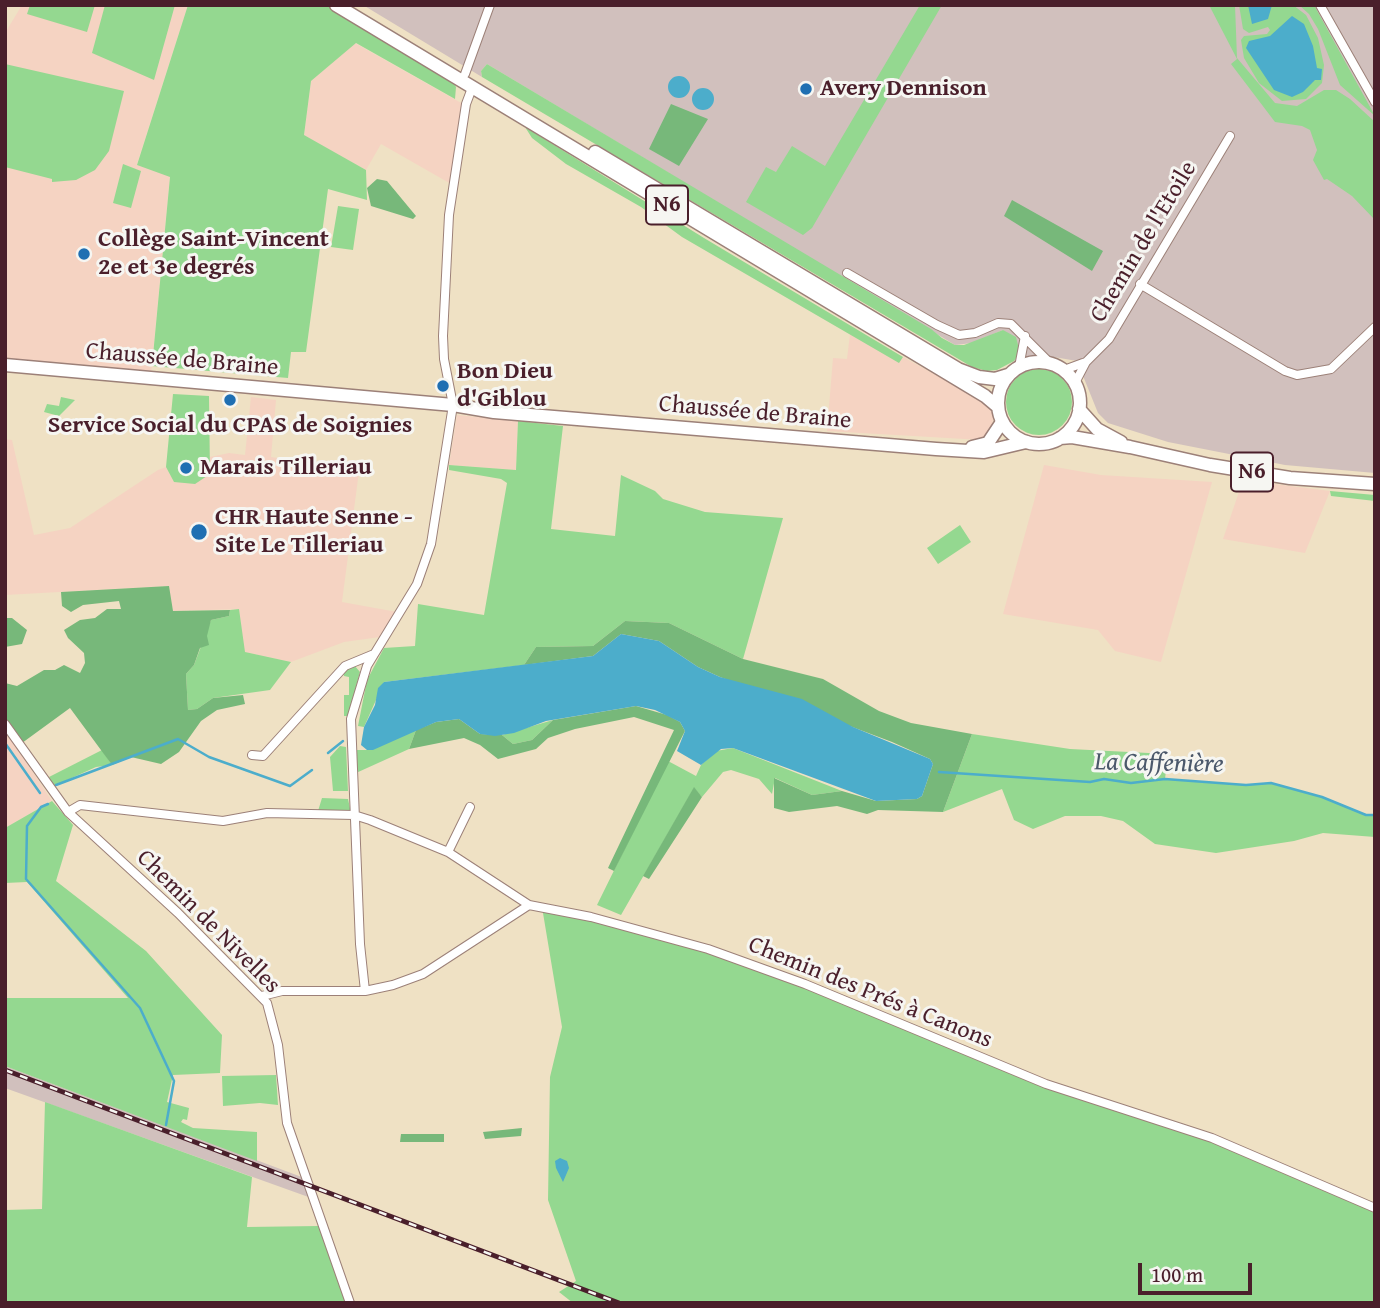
<!DOCTYPE html>
<meta charset="utf-8">
<style>
body{margin:0}
#map{position:relative;width:1380px;height:1308px;overflow:hidden;background:#efe1c4;font-family:"Gentium Book Plus",serif}
canvas{display:block}
.frame{position:absolute;inset:0;border:7px solid #4a1f2b;pointer-events:none}
.scale{position:absolute;left:1138px;top:1263px;width:114px;height:32px;box-sizing:border-box;border:4px solid #4a1f2b;border-top:0;padding-left:9px;font-size:21px;line-height:24px;white-space:nowrap;color:#4a1f2b;-webkit-text-stroke:5px #f6f6f2;paint-order:stroke}
</style>
<div id="map">
<canvas width="1380" height="1308"></canvas>
<div class="frame"></div>
<div class="scale">100 m</div>
</div>
<script>
const ctx = document.querySelector('canvas').getContext('2d');
ctx.lineJoin = 'round';
function paint(path, color) { ctx.fillStyle = color; ctx.fill(path, 'evenodd'); }
const poly = rows => new Path2D(rows.map(r => 'M' + r).join(''));
function strokePath(path, color, width, dash) { ctx.strokeStyle = color; ctx.lineWidth = width; ctx.lineCap = dash ? 'butt' : 'round'; ctx.setLineDash(dash || []); ctx.stroke(path); }
function drawText(font, color, halo, rows, align = 'center') {
  ctx.font = font + ' "Gentium Book Plus",serif'; ctx.lineWidth = 6; ctx.setLineDash([]); ctx.textBaseline = 'middle'; ctx.strokeStyle = halo; ctx.fillStyle = color; for (const [text, x, y, turn = 0] of rows) {
    ctx.save(); ctx.translate(x, y); ctx.rotate((+turn || 0) * Math.PI / 180); ctx.textAlign = isNaN(turn) ? turn : align; if (halo) ctx.strokeText(text, 0, 0); ctx.fillText(text, 0, 0); ctx.restore();
  }
}
const built = poly([
 [22,5,188,5,137,164,170,176,151,374,5,362,5,33],
 [355,43,463,104,451,184,381,144,366,170,304,136,311,81],
 [850,334,899,362,903,357,987,403,994,415,991,429,982,440,827,431,833,358,847,359],
 [251,397,276,400,271,457,359,471,342,602,397,612,380,637,344,642,291,662,244,652,239,609,173,611,168,586,5,595,5,439,12,440,34,535,70,528,158,470,166,467,174,482,210,474,210,457,229,453,245,455],
 [457,415,518,421,516,470,449,465],
 [1044,465,1101,475,1212,482,1161,662,1115,651,1098,630,1003,614],
 [1243,480,1330,491,1305,553,1223,539],
 [5,730,52,801,5,828]
]);
const industrial = poly([
 [363,5,1375,5,1375,473,1285,465,1168,442,1108,423,1098,413,1077,361,1048,356,1014,361,1020,353,1003,330,972,343,955,345,487,64,481,71,482,77],
 [5,1066,307,1179,314,1199,5,1088]
]);
const green = poly([
 [30,5,95,5,87,32,27,14],
 [105,5,175,5,154,80,92,53],
 [188,5,326,5,453,82,456,87,455,99,356,43,311,81,304,135,366,170,367,200,328,189,306,352,291,352,288,378,152,366,170,177,137,165],
 [920,5,942,5,812,228,803,235,746,202,766,167,776,172,792,146,825,166],
 [1209,5,1235,5,1237,58,1275,103,1297,106,1324,90,1336,90,1350,99,1375,122,1375,220,1352,196,1327,179,1324,180,1313,160,1317,150,1310,130,1302,126,1275,122,1231,64,1237,59],
 [1239,5,1293,5,1306,15,1318,38,1324,65,1322,83,1306,99,1282,101,1259,83,1244,58,1241,40,1244,36,1267,34,1270,30,1268,27,1249,33,1243,29],
 [1299,5,1314,5,1375,116,1340,85,1318,29,1309,14],
 [5,64,124,91,109,151,95,170,76,180,52,182,52,179,5,167],
 [487,64,931,329,942,338,955,345,964,345,1003,330,1016,337,1020,353,1014,361,997,370,987,371,972,367,482,77,481,71],
 [525,127,704,238,903,357,899,363,682,237,641,207,566,164,532,138],
 [123,164,141,171,131,208,113,203],
 [338,206,359,209,353,250,331,247],
 '1006 402a33 33 0 1 1 66 0a33 33 0 1 1-66 0Z',
 [173,394,209,396,210,474,195,484,174,482,166,467],
 [61,397,75,400,59,416,44,412,47,404,59,406],
 [518,421,563,426,551,529,615,536,621,475,655,491,663,499,705,512,783,518,743,659,669,623,625,621,593,646,536,647,524,665,384,682,364,727,358,726,367,680,384,648,415,646,418,604,484,615,507,483,501,479,449,470,449,465,516,470],
 [1330,491,1375,495,1375,501,1331,496],
 [960,525,971,542,938,564,927,548],
 [239,609,245,652,291,662,270,690,213,698,197,709,188,710,186,674,194,665,211,620,229,616,230,610],
 [354,665,360,672,348,716,344,716,344,695,349,695,349,677,344,676,343,672],
 [553,720,532,740,513,744,502,735],
 [416,730,409,749,356,773,356,750,367,750],
 [972,734,1070,749,1168,754,1165,779,1246,785,1271,783,1322,797,1366,815,1375,815,1375,837,1323,833,1294,841,1216,853,1155,844,1123,821,1101,816,1065,816,1033,829,1014,820,1002,789,943,812],
 [340,746,346,747,348,791,333,791,330,757],
 [733,748,842,791,812,795,775,778,772,794,759,779,731,770,723,772,702,797,694,788,621,915,597,905,668,761,696,776,701,765,716,751],
 [102,750,112,765,96,767,54,786,49,777],
 [322,798,348,799,351,813,318,811],
 [52,801,73,825,56,881,146,951,222,1035,220,1073,173,1075,167,1102,189,1108,187,1120,183,1119,181,1122,193,1128,257,1132,257,1161,5,1066,5,998,128,998,27,882,5,883,5,828],
 [542,907,707,951,809,989,1045,1086,1214,1142,1375,1211,1375,1303,573,1303,559,1292,576,1281,548,1200,550,1077,562,1027],
 [276,1075,278,1105,260,1103,223,1106,222,1076],
 [45,1102,252,1177,247,1227,319,1226,347,1303,5,1303,5,1210,42,1209]
]);
const forest = poly([
 [671,104,708,119,679,166,649,149],
 [377,179,387,181,416,216,413,219,371,206,367,188],
 [1012,200,1103,251,1092,271,1004,216],
 [169,586,173,611,230,610,229,616,211,620,207,636,209,645,200,648,194,665,186,674,188,710,197,709,213,698,243,695,245,704,217,710,201,721,179,752,161,764,131,757,112,765,70,708,22,743,5,717,5,683,17,686,44,670,55,670,64,665,80,673,85,663,84,653,68,638,64,630,80,620,95,618,107,609,121,609,119,601,83,605,71,612,62,606,61,592],
 [5,618,12,618,27,630,22,644,5,647],
 [625,621,669,623,743,659,823,679,879,711,911,723,972,734,943,812,878,810,867,814,837,806,789,812,774,808,774,778,812,795,842,791,876,801,917,799,922,796,933,764,930,759,892,742,720,677,698,667,659,641,621,634,593,656,524,665,536,647,593,646],
 [636,706,667,715,680,722,685,731,614,871,608,868,674,730,634,717,575,729,548,738,536,749,498,759,480,745,464,738,409,749,416,730,436,722,459,719,480,734,502,735,513,744,532,740,553,720],
 [694,787,702,797,649,879,643,876],
 [522,1128,521,1136,485,1139,483,1132],
 [401,1134,444,1134,444,1142,400,1142]
]);
const water = poly([
 [1248,5,1272,5,1268,19,1252,24],
 [1292,16,1304,24,1313,46,1317,68,1322,69,1321,80,1315,80,1303,92,1292,97,1274,90,1246,48,1249,41,1270,36],
 '668 87a11 11 0 1 1 22 0a11 11 0 1 1-22 0Z',
 '692 99a11 11 0 1 1 22 0a11 11 0 1 1-22 0Z',
 [621,634,659,641,698,667,720,677,802,699,853,727,930,759,933,764,922,796,917,799,876,801,733,748,721,749,701,765,677,751,685,731,680,722,655,710,636,706,546,721,514,733,495,736,480,734,459,719,436,722,373,750,367,750,361,745,364,727,375,705,378,688,384,682,593,656],
 [560,1158,567,1161,569,1168,563,1182,556,1168,555,1161]
]);
const stream = poly([
 [5,743,40,793],
 [328,753,343,741],
 [939,772,1090,782,1104,779,1131,783,1165,779,1246,785,1271,783,1322,797,1366,815,1375,815],
 [56,785,178,739,209,757,290,786,312,770],
 [48,804,41,807,27,826,26,879,140,1008,174,1081,166,1125]
]);
const street = poly([
 [1320,5,1375,102],
 [465,74,490,5],
 [847,273,937,325,959,335,975,333,998,323,1011,324,1050,363],
 [1140,284,1285,371,1297,375,1331,369,1375,327],
 [1019,367,1025,336],
 [1064,370,1083,363],
 [1075,383,1086,362,1109,339,1230,136],
 [5,724,68,812,178,913,267,1003,278,1045,287,1123,350,1303],
 [252,755,263,756,345,666,374,654],
 [68,812,80,805,223,821,267,813,354,815,370,820,448,852,529,905,591,917,708,949,805,984,1046,1084,1212,1138,1375,1208],
 [448,852,470,807],
 [365,991,360,944,351,719,367,666,417,584,431,544,453,405,444,359,443,336,449,215,466,104,472,88],
 [262,996,282,991,365,991,393,985,423,974,529,905]
]);
const secondary = poly([
 [5,365,453,405,494,412,936,449,984,452,1026,442],
 [972,447,988,443,1002,422]
]);
const primary = poly([
 [336,5,985,396,998,407],
 [595,152,958,369,979,377,995,379,1008,375],
 '998 403a41 41 0 1 1 82 0a41 41 0 1 1-82 0Z',
 [1079,409,1097,429,1121,442],
 [1060,438,1072,437,1130,447,1210,465,1290,478,1375,484]
]);
const rail = poly([
 [5,1070,619,1303]
]);
const markers = [
 [806,89,7,"#1f6fb2"],
 [84,254,7,"#1f6fb2"],
 [443,386,7,"#1f6fb2"],
 [230,400,7,"#1f6fb2"],
 [186,468,7,"#1f6fb2"],
 [199,532,9,"#1f6fb2"]
];
const shields = [
 [667,205,42],
 [1252,472,42]
];
const shieldNames = [
 ["N6",667,205],
 ["N6",1252,472]
];
const poiNames = [
 ["Avery Dennison",820,89],
 ["Collège Saint-Vincent",98,240],
 ["2e et 3e degrés",98,268],
 ["Bon Dieu",457,372],
 ["d'Giblou",457,400],
 ["Service Social du CPAS de Soignies",230,426,"center"],
 ["Marais Tilleriau",200,468],
 ["CHR Haute Senne -",215,518],
 ["Site Le Tilleriau",215,546]
];
const streetNames = [
 ["Chemin de l'Etoile",1144,242,-59],
 ["Chaussée de Braine",182,360,5],
 ["Chaussée de Braine",755,413,5],
 ["Chemin de Nivelles",208,922,45],
 ["Chemin des Prés à Canons",870,993,22]
];
const waterNames = [
 ["La Caffenière",1159,764,1]
];
paint(built, '#f5d3c2');
paint(industrial, '#d1c0bd');
paint(green, '#94d890');
paint(forest, '#77b87a');
paint(water, '#4cadcb');
strokePath(stream, '#4cadcb', 2.5);
strokePath(street, '#9c8078', 10);
strokePath(secondary, '#9c8078', 15);
strokePath(primary, '#9c8078', 15);
strokePath(street, '#fff', 8);
strokePath(secondary, '#fff', 12);
strokePath(primary, '#fff', 12);
strokePath(rail, '#4a1f2b', 5);
strokePath(rail, '#f6f6f2', 2.5, [8]);
for (const [x, y, r, color] of markers) { const dot = new Path2D(); dot.arc(x, y, r, 0, 2 * Math.PI); ctx.fillStyle = color; ctx.fill(dot); strokePath(dot, '#f6f6f2', 2.5); }
for (const [x, y, w] of shields) { const box = new Path2D(); box.roundRect(x - w / 2, y - 19.5, w, 39, 5); ctx.fillStyle = '#f6f6f2'; ctx.fill(box); strokePath(box, '#4a1f2b', 2); }
drawText('bold 23px', '#4a1f2b', null, shieldNames);
drawText('bold 24px', '#4a1f2b', '#f6f6f2', poiNames, 'left');
drawText('24px', '#4a1f2b', '#f6f6f2', streetNames);
drawText('italic 26px', '#4b586b', '#f6f6f2', waterNames);
</script>
